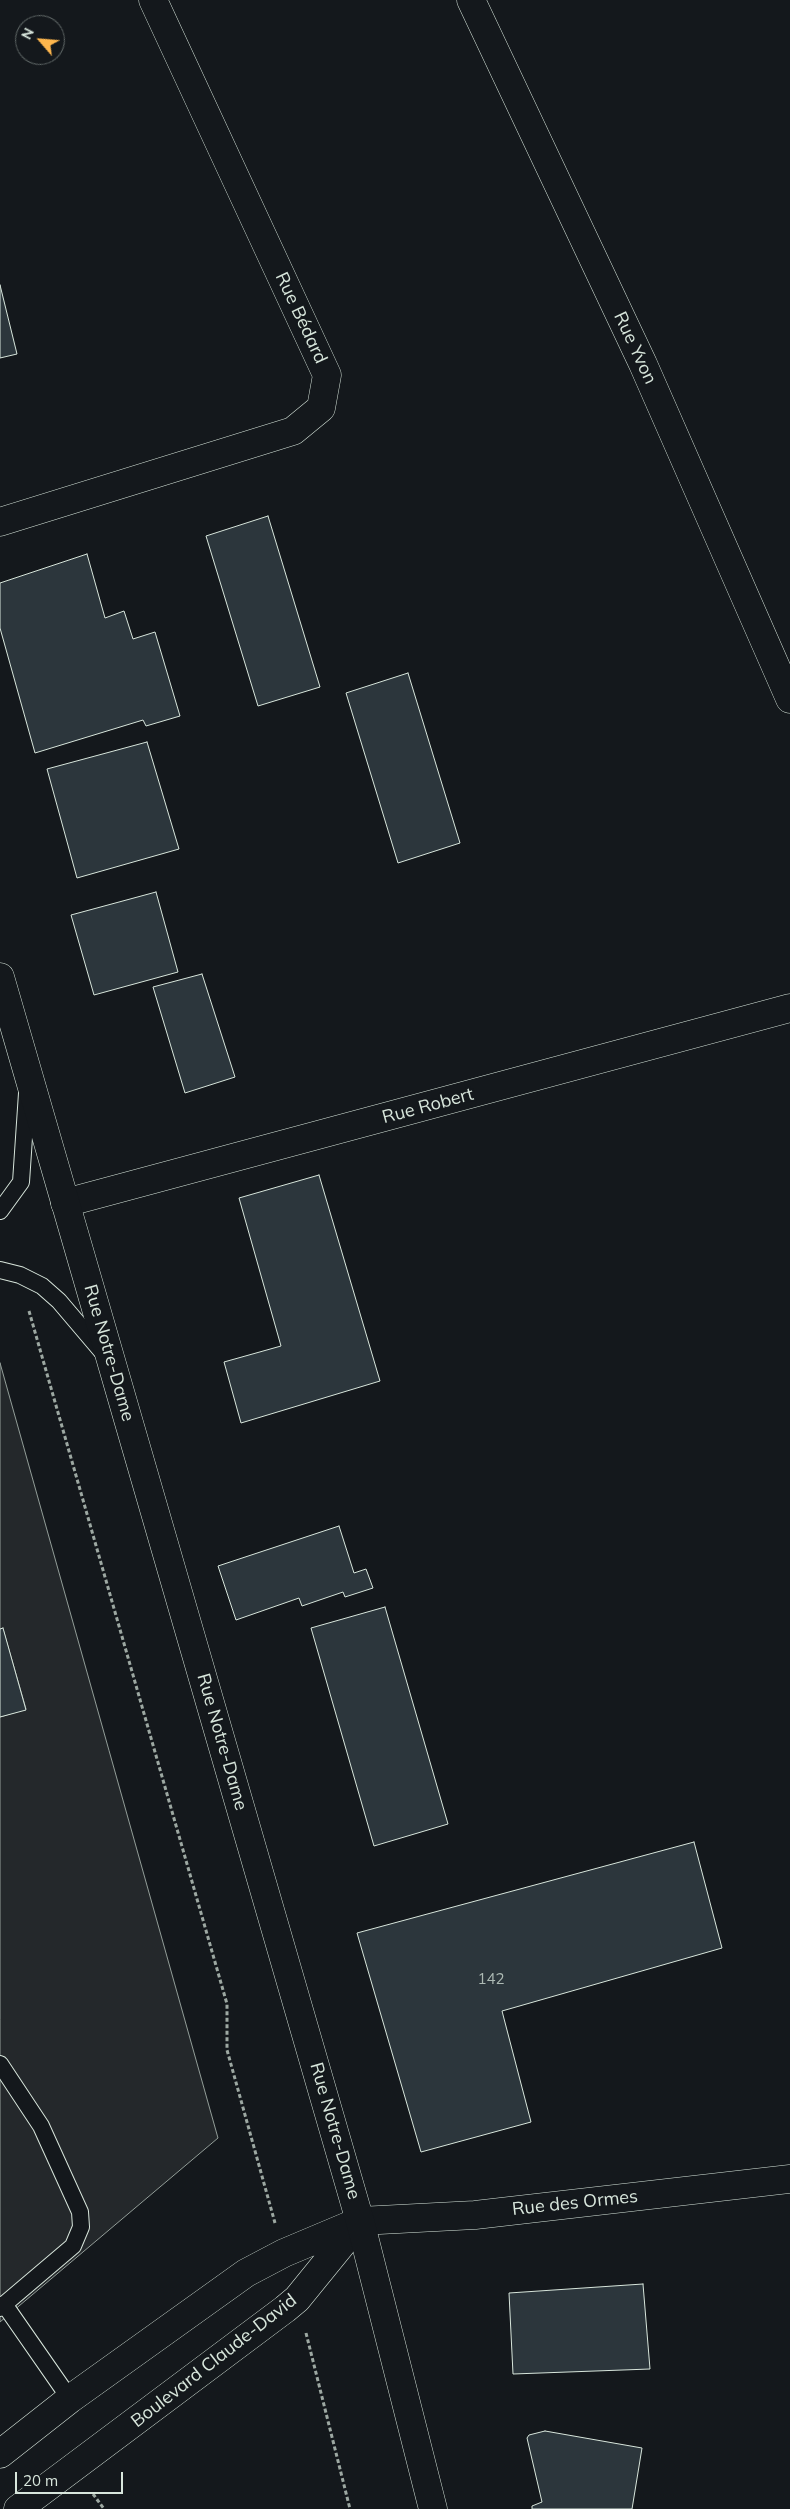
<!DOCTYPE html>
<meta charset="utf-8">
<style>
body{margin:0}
#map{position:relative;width:790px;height:2509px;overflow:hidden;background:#14181c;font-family:Mulish,sans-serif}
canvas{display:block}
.north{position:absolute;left:15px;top:15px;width:50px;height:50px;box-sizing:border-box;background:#14181c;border:1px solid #626a69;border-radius:50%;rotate:297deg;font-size:14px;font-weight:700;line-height:20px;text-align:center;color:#d8e6dc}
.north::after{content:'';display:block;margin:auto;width:18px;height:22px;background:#ffb74d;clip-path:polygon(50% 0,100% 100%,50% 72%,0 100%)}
.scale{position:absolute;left:15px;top:2472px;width:108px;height:22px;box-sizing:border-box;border:2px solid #d8e6dc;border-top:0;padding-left:6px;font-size:15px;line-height:18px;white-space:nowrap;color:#d8e6dc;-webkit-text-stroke:4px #14181c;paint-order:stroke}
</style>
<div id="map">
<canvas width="790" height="2509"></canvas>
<div class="north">N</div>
<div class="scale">20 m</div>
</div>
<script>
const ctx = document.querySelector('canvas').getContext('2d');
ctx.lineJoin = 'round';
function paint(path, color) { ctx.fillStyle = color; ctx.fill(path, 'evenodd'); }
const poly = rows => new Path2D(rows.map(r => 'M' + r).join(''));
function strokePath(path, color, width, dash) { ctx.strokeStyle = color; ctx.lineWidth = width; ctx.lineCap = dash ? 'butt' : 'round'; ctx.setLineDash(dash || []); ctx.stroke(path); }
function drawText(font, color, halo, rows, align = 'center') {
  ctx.font = font + ' Mulish,sans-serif'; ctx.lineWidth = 4; ctx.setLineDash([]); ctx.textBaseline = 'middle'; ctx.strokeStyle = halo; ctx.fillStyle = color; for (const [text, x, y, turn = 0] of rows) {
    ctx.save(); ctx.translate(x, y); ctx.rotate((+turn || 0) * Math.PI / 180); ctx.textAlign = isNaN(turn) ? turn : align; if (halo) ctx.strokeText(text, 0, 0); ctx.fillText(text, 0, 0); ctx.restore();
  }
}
const parking = poly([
 [0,1363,218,2138,0,2322,0,1717,26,1709,3,1629,0,1629,0,1363]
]);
const building = poly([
 [0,285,17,354,0,358,0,285],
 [268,516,320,687,258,706,206,536,268,516],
 [87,554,105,618,124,611,133,639,155,632,180,716,146,726,143,720,35,753,0,628,0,583,87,554],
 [408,673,460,843,398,863,346,693,408,673],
 [147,742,179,849,77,878,47,769,147,742],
 [156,892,178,972,94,995,71,915,156,892],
 [202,974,235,1077,185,1093,153,987,202,974],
 [319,1175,380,1381,241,1423,224,1362,281,1346,239,1198,319,1175],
 [339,1526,354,1573,366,1569,373,1588,345,1597,343,1592,302,1606,299,1598,236,1620,218,1566,339,1526],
 [385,1607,448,1824,374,1846,311,1628,385,1607],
 [3,1628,26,1710,0,1717,0,1629,3,1628],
 [694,1842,722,1948,502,2011,531,2122,421,2152,357,1933,694,1842],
 [643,2284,650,2369,513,2374,509,2293,643,2284],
 [545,2431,642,2448,632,2509,532,2509,532,2506,542,2502,527,2438,529,2435,545,2431]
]);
const path = poly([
 [29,1311,227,2004,227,2050,275,2223],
 [306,2333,350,2509],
 [93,2494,104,2509]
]);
const lane = poly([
 [0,1211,21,1182,27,1093],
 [0,1270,20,1275,42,1286,59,1301,104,1354],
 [0,2064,41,2126,80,2212,81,2227,73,2246,0,2308],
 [4,2304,70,2399]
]);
const street = poly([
 [471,0,643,364,790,699],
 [0,522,293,431,321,408,327,375,153,0],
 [65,1203,790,1008],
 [0,2454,70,2399,246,2273,284,2253,360,2221,475,2215,790,2179],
 [18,2509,285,2309,297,2299,358,2224]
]);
const primary = poly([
 [0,977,360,2221,433,2509]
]);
const numberNames = [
 ["142",491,1979]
];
const streetNames = [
 ["Rue Bédard",301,318,65],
 ["Rue Yvon",635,348,65],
 ["Rue Robert",428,1106,-15],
 ["Rue Notre-Dame",109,1353,74],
 ["Rue Notre-Dame",222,1742,74],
 ["Rue Notre-Dame",335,2131,74],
 ["Rue des Ormes",575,2203,-6],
 ["Boulevard Claude-David",214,2361,-38]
];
paint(parking, '#24282b');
strokePath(parking, '#939e99', 1);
paint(building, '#2c363c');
strokePath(building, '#d8e6dc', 1);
strokePath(lane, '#d8e6dc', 18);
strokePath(street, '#d8e6dc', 29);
strokePath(primary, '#d8e6dc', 29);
strokePath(path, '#9da8a2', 3, [4, 2.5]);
strokePath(lane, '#14181c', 16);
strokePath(street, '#14181c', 28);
strokePath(primary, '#14181c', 28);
drawText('15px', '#adbab4', null, numberNames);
drawText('18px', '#d8e6dc', '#14181c', streetNames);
</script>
